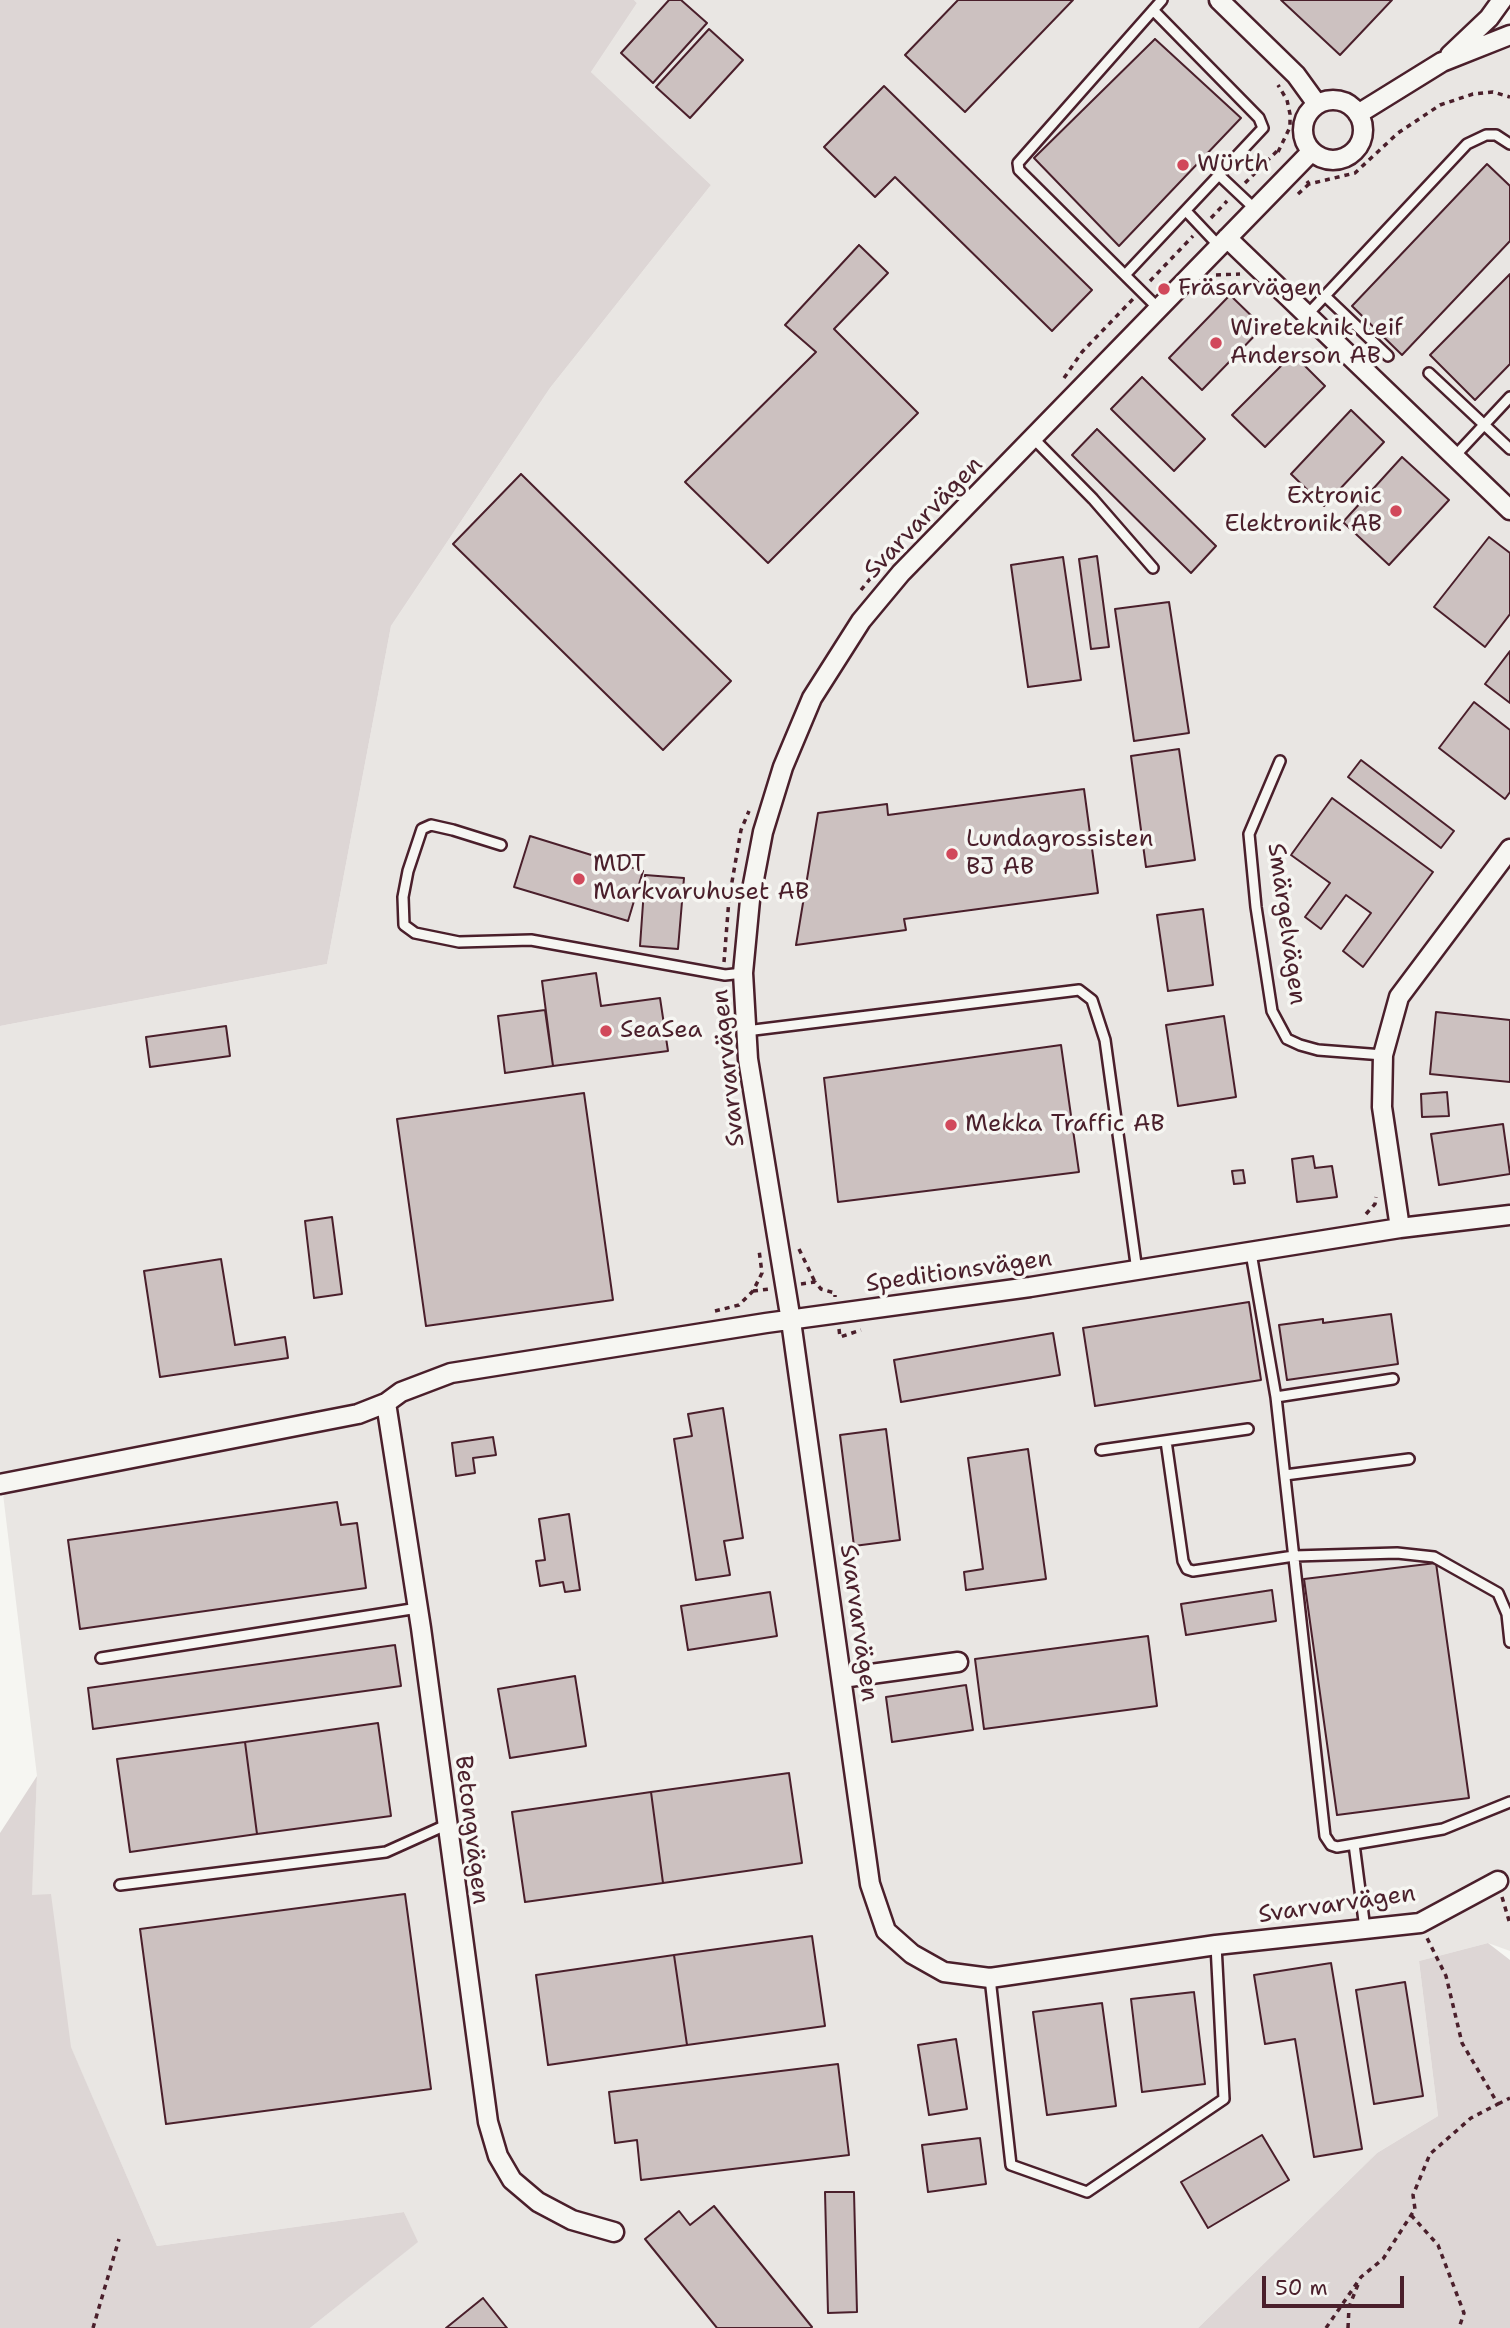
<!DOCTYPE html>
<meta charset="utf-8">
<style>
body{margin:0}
#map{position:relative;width:1510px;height:2328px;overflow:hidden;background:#f6f6f2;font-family:"Shantell Sans",sans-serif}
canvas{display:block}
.scale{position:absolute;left:1262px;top:2276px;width:142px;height:32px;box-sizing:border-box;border:4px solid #4a1f2b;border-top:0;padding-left:9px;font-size:21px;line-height:24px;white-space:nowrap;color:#4a1f2b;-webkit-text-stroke:5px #f6f6f2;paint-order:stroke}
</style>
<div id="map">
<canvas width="1510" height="2328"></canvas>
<div class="scale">50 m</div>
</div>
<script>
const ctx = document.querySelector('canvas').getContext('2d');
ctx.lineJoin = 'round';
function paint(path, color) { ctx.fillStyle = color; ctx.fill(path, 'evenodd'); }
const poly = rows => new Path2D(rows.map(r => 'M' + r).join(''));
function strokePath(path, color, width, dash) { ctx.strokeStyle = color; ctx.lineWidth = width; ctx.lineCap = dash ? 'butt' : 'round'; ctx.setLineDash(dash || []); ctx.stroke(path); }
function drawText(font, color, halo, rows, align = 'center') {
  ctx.font = font + ' "Shantell Sans",sans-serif'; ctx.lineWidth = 7; ctx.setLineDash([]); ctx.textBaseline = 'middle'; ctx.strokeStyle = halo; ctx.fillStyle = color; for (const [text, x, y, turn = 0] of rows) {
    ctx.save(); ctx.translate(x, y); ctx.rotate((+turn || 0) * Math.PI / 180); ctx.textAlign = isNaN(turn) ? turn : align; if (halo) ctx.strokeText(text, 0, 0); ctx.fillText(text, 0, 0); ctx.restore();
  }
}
const built = poly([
 [634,0,1486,0,1510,33,1510,1951,1488,1943,1419,1961,1438,2116,1377,2153,1198,2328,310,2328,417,2242,404,2212,157,2246,29,1951,37,1776,0,1469,0,1026,327,964,391,626,550,388,711,185,591,72,637,3]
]);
const green = poly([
 [0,0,634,0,637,3,591,72,711,185,550,388,391,626,327,964,0,1026],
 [37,1776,32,1895,51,1894,71,2047,157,2246,404,2212,418,2242,310,2328,0,2328,0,1833],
 [1488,1943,1510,1960,1510,2328,1198,2328,1377,2153,1438,2116,1419,1961]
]);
const building = poly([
 [669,0,681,0,707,23,653,83,621,53,669,0],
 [958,0,1073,0,965,112,905,55,958,0],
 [1281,0,1392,0,1340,55,1281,0],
 [709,29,743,60,690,118,656,87,709,29],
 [1155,39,1241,118,1119,246,1034,158,1155,39],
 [884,86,1092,290,1052,331,895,177,875,197,824,147,884,86],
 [1487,164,1510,186,1510,241,1402,355,1352,306,1487,164],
 [859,245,888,273,834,329,918,413,768,563,685,482,816,352,785,325,859,245],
 [1510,274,1510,364,1475,400,1430,355,1510,274],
 [1230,295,1263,327,1202,390,1169,358,1230,295],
 [1293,354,1325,386,1265,447,1232,415,1293,354],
 [1142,377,1205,439,1174,471,1111,409,1142,377],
 [1351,410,1384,442,1324,506,1291,474,1351,410],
 [1097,429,1216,546,1191,573,1072,455,1097,429],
 [1402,457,1449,500,1389,565,1343,522,1402,457],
 [521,474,731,681,663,750,453,544,521,474],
 [1489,537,1510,553,1510,614,1485,647,1434,607,1489,537],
 [1097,556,1109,647,1091,649,1079,559,1097,556],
 [1063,557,1081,680,1028,687,1011,565,1063,557],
 [1169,602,1189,733,1134,741,1115,609,1169,602],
 [1510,651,1510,703,1485,684,1510,651],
 [1474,702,1510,730,1510,792,1505,799,1439,748,1474,702],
 [1179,749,1195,860,1146,867,1131,756,1179,749],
 [1361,760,1454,831,1441,848,1348,777,1361,760],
 [1084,789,1098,893,904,919,906,930,796,945,818,813,887,804,888,815,1084,789],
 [1332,798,1433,872,1363,967,1343,951,1371,913,1346,895,1321,929,1305,917,1330,883,1291,855,1332,798],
 [530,836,643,871,628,921,514,887,530,836],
 [645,875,684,878,678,949,640,946,645,875],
 [1203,909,1213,985,1168,991,1157,915,1203,909],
 [596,973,601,1006,660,998,668,1051,553,1066,542,981,596,973],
 [545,1010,553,1066,505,1073,498,1016,545,1010],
 [1436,1012,1510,1020,1510,1082,1430,1074,1436,1012],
 [1224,1016,1236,1097,1178,1106,1166,1025,1224,1016],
 [226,1026,230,1056,150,1067,146,1037,226,1026],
 [1061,1045,1079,1172,838,1202,824,1078,1061,1045],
 [1447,1092,1449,1116,1422,1117,1421,1094,1447,1092],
 [584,1093,613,1300,426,1326,397,1119,584,1093],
 [1503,1124,1510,1174,1439,1185,1431,1134,1503,1124],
 [1313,1156,1315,1168,1332,1166,1337,1197,1297,1202,1292,1159,1313,1156],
 [1243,1170,1245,1183,1234,1184,1232,1171,1243,1170],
 [332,1217,342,1294,314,1298,305,1221,332,1217],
 [221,1259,235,1345,285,1337,288,1358,160,1377,144,1271,221,1259],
 [1249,1302,1261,1380,1095,1406,1083,1328,1249,1302],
 [1391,1314,1398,1364,1287,1380,1279,1325,1323,1319,1323,1323,1391,1314],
 [1053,1333,1060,1375,901,1402,894,1360,1053,1333],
 [723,1408,743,1538,724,1541,730,1575,696,1580,674,1439,692,1436,688,1414,723,1408],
 [886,1429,900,1540,854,1546,840,1435,886,1429],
 [493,1437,496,1455,473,1458,475,1473,456,1476,452,1443,493,1437],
 [1028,1449,1046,1579,966,1590,964,1572,983,1569,968,1458,1028,1449],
 [337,1502,341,1525,357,1523,366,1588,80,1629,68,1540,337,1502],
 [569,1514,580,1590,565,1592,563,1582,540,1586,536,1561,545,1560,539,1519,569,1514],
 [1436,1563,1469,1798,1337,1815,1304,1579,1436,1563],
 [1272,1590,1276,1621,1186,1635,1181,1604,1272,1590],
 [770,1592,777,1636,688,1650,681,1606,770,1592],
 [1148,1636,1157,1706,984,1729,975,1659,1148,1636],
 [395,1645,401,1686,93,1729,88,1688,395,1645],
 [575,1676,586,1746,510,1758,498,1689,575,1676],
 [966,1685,973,1730,892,1742,886,1697,966,1685],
 [378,1723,391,1816,257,1834,245,1742,378,1723],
 [245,1742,257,1834,130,1852,117,1759,245,1742],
 [789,1773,802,1863,663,1883,651,1792,789,1773],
 [651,1792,663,1883,525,1902,512,1812,651,1792],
 [405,1894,431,2089,166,2124,140,1929,405,1894],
 [812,1936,825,2026,687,2045,674,1955,812,1936],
 [674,1955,687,2045,548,2065,536,1975,674,1955],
 [1331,1963,1362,2149,1314,2157,1295,2039,1265,2044,1254,1975,1331,1963],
 [1405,1982,1423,2096,1374,2104,1356,1990,1405,1982],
 [1194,1992,1205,2084,1142,2092,1131,1999,1194,1992],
 [1102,2003,1116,2106,1047,2115,1033,2012,1102,2003],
 [956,2039,967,2109,929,2115,918,2045,956,2039],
 [838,2064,849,2155,641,2180,637,2140,615,2143,609,2092,838,2064],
 [1262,2135,1289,2180,1208,2228,1181,2182,1262,2135],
 [980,2138,986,2184,928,2192,922,2145,980,2138],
 [825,2192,854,2192,857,2312,828,2313,825,2192],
 [714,2206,812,2327,811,2328,717,2328,645,2239,679,2211,690,2225,714,2206],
 [483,2298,507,2328,446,2328,483,2298]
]);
const path = poly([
 [1278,152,1290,127,1290,114,1287,100,1278,85],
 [1307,181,1309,184,1355,173,1398,133,1440,105,1473,94,1493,92,1510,97],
 [1245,183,1277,151],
 [1298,194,1309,184],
 [1211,218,1227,201],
 [1216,275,1240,274],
 [1150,281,1193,236],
 [1064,378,1082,352,1133,299],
 [861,590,874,574],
 [724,962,729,899,741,830,749,811],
 [1366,1214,1375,1204,1376,1197],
 [799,1249,815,1282],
 [801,1284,815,1282,821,1289,835,1293,835,1297],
 [753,1291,770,1289],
 [715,1311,739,1305,753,1291,762,1273,759,1250],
 [839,1329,840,1337,861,1330],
 [1502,1897,1510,1924],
 [1498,2104,1510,2098],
 [1411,2215,1438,2245,1464,2313,1459,2328],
 [93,2328,119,2239],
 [1326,2328,1361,2277,1383,2259,1415,2209,1413,2195,1430,2154,1471,2118,1498,2104,1462,2043,1446,1976,1427,1938],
 [1348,2328,1349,2307,1359,2282]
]);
const lane = poly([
 [1220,176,1255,209],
 [1186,211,1219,246],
 [1125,275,1263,128,1259,118,1153,10],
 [1325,296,1388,356],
 [1159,309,1019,170,1018,163,1162,0],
 [1307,315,1467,144,1486,135,1496,135,1510,144],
 [1429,373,1510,449],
 [1034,439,1093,499,1153,568],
 [1454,457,1510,397],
 [1280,761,1249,834,1256,907,1272,1011,1287,1039,1300,1045,1318,1050,1383,1055],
 [501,845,453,830,431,825,422,829,408,871,403,897,404,925,415,933,459,942,531,940,725,975,743,973],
 [746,1031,1079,990,1092,1000,1105,1040,1137,1271],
 [1251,1253,1276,1397,1325,1836,1331,1845,1337,1847,1443,1829,1510,1802],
 [1276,1397,1393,1379],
 [1166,1441,1183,1561,1187,1569,1193,1571,1294,1556,1397,1553,1434,1557,1498,1593,1507,1614,1510,1642],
 [1101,1450,1248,1429],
 [1285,1475,1409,1459],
 [101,1658,418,1608],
 [1354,1844,1365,1929],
 [120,1885,386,1852,446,1825],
 [990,1978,1011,2165,1087,2192,1224,2099,1216,1945]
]);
const street = poly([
 [1219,0,1296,75,1317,104],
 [1450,55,1489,18,1502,0],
 '1303 130a30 30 0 1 1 60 0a30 30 0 1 1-60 0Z',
 [1358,114,1442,62,1510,35],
 [1311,152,901,573,861,621,812,698,783,767,763,832,750,900,743,973,748,1059,791,1321,870,1884,886,1931,912,1954,944,1972,990,1978,1216,1945,1420,1923,1498,1881],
 [1227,238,1510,510],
 [1400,1228,1382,1107,1383,1055,1399,997,1510,849],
 [0,1484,358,1414,386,1403],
 [842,1678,958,1662],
 [614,2232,572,2220,538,2202,512,2180,498,2156,488,2122,421,1628,386,1403,401,1392,451,1373,766,1323,1030,1287,1400,1228,1510,1215]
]);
const markers = [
 [1183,165,7,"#d1495b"],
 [1164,289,7,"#d1495b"],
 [1216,343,7,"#d1495b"],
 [1396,511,7,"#d1495b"],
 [952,854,7,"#d1495b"],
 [579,879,7,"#d1495b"],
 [606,1031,7,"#d1495b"],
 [951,1125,7,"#d1495b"]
];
const poiNames = [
 ["Würth",1197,165],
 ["Fräsarvägen",1178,289],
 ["Wireteknik Leif",1230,329],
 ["Anderson AB",1230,357],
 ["Extronic",1382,497,"right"],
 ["Elektronik AB",1382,525,"right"],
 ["Lundagrossisten",966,840],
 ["BJ AB",966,868],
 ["MDT",593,865],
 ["Markvaruhuset AB",593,893],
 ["SeaSea",620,1031],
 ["Mekka Traffic AB",965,1125]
];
const streetNames = [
 ["Svarvarvägen",924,518,-46],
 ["Smärgelvägen",1286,924,82],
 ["Svarvarvägen",729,1068,-96],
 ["Speditionsvägen",959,1272,-8],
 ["Svarvarvägen",858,1623,82],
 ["Betongvägen",471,1830,83],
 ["Svarvarvägen",1337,1905,-8]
];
paint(built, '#e9e6e3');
paint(green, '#ddd6d5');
paint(building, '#ccc1c0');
strokePath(building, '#4a1f2b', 2);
strokePath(lane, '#4a1f2b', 14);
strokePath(street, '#4a1f2b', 23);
strokePath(path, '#4a1f2b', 3.5, [5, 5]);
strokePath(lane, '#f6f6f2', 9);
strokePath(street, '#f6f6f2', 18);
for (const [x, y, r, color] of markers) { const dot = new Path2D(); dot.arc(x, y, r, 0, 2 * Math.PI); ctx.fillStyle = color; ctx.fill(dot); strokePath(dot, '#f6f6f2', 2.5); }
drawText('24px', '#4a1f2b', '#f6f6f2', poiNames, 'left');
drawText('24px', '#4a1f2b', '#f6f6f2', streetNames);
</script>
